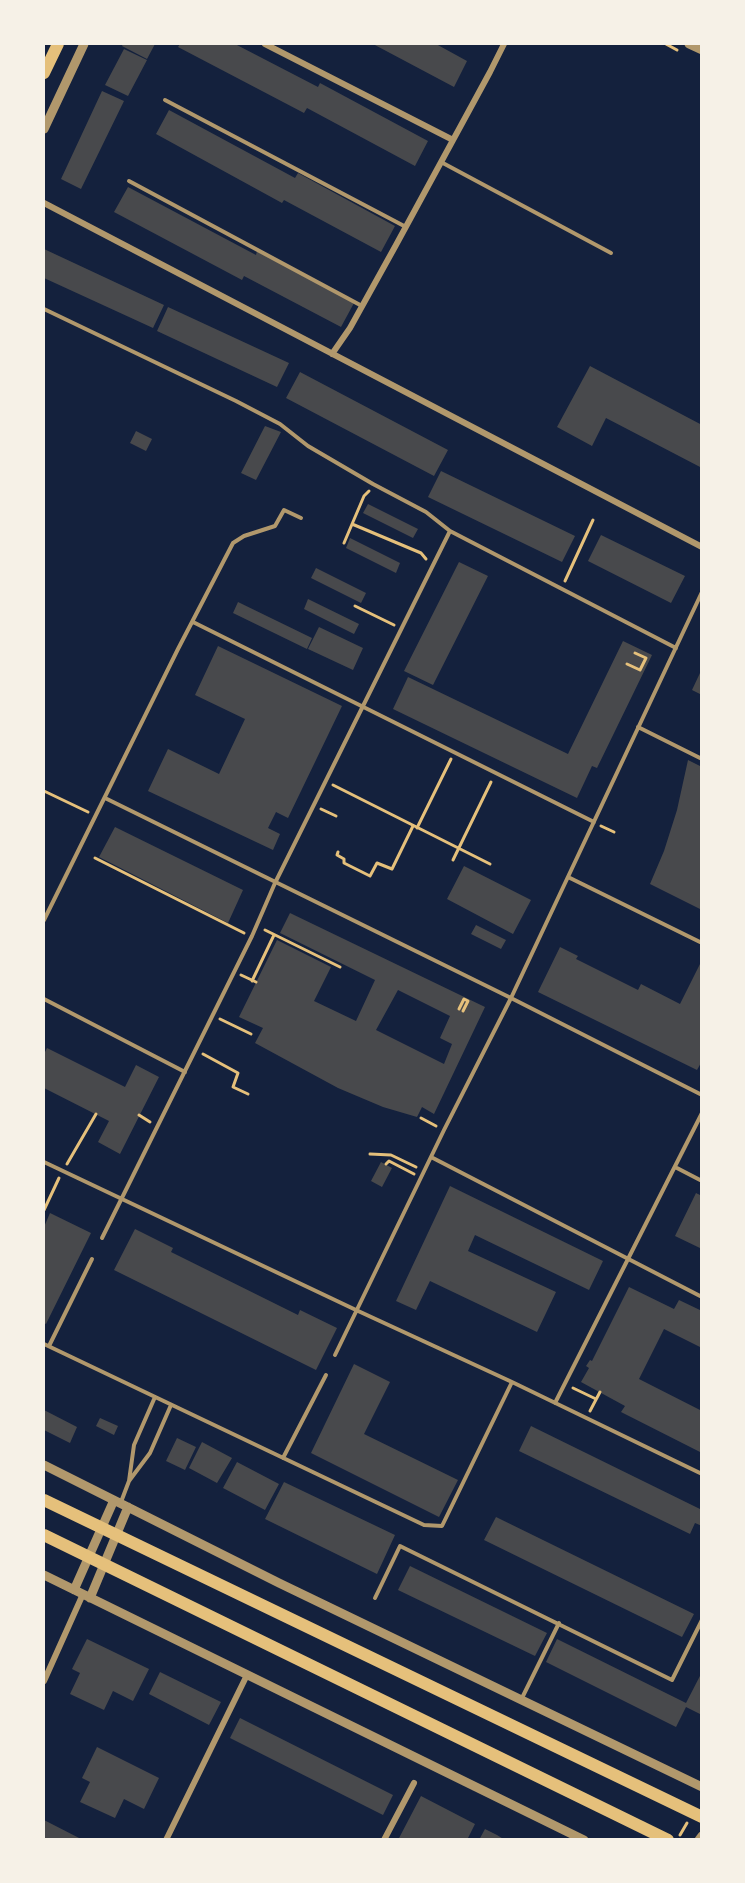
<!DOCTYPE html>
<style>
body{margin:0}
#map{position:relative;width:745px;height:1883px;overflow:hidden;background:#14213d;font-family:"Asap Condensed",sans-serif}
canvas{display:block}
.frame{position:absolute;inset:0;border:45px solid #f6f1e7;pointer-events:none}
</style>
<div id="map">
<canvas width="745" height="1883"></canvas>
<div class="frame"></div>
</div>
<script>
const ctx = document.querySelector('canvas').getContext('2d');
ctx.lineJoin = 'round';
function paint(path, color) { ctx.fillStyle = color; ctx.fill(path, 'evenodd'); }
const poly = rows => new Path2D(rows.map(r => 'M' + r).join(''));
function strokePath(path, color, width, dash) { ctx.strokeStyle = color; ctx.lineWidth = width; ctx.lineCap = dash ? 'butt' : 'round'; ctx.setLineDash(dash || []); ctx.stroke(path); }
const building = poly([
 [123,44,155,44,147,59,122,46],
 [180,44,235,44,318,87,320,83,428,141,415,166,307,108,304,113,178,47],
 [373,44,436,44,467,61,454,87],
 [124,49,147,60,128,96,105,85],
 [102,91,124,101,81,189,61,179],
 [169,110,295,178,298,173,395,226,381,252,284,200,282,203,156,134],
 [128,187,256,255,257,251,354,303,341,327,244,276,242,280,114,212],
 [44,249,164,305,153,328,44,278],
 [168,307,289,363,277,387,157,331],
 [590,366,702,425,702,468,606,418,592,446,557,427],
 [300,372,448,450,434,476,286,398],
 [265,426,281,432,256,480,241,473],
 [136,431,152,439,146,451,130,443],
 [441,471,575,536,562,562,428,497],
 [368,504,418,529,413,538,363,513],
 [601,535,685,576,671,603,588,561],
 [350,538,400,563,396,573,346,548],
 [459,562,488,576,433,685,404,671],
 [316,568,366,593,361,603,311,578],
 [308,599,359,624,354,634,304,609],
 [238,602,312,638,307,649,233,613],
 [319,627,363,648,353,670,308,649],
 [623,641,652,655,597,768,592,766,577,798,393,709,408,677,568,754],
 [218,646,342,706,288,818,276,812,268,828,280,834,273,850,148,791,168,749,219,774,245,719,195,695],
 [700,673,702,674,702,695,692,690],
 [688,760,702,767,702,910,650,884,664,851,677,810],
 [115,827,243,890,228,923,99,857],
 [464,866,531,900,513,934,447,899],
 [290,913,485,1007,434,1114,422,1107,417,1117,383,1107,338,1088,255,1043,263,1028,239,1017,277,940,331,967,314,1001,356,1021,375,980,280,933],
 [398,990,450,1016,440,1038,452,1044,444,1064,376,1030],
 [476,925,506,940,501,949,471,934],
 [560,947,578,956,576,959,638,990,641,984,680,1004,702,960,702,1061,697,1070,538,992],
 [47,1048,125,1087,136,1065,159,1077,120,1154,98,1142,109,1121,44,1088,44,1054],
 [381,1162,392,1168,382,1187,371,1181],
 [450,1186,603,1261,589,1290,475,1235,468,1251,556,1292,537,1332,430,1281,416,1310,396,1301],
 [696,1193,702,1196,702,1249,675,1236],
 [50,1213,91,1233,46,1324,44,1323,44,1227],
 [135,1229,173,1248,171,1252,298,1315,300,1310,337,1328,316,1370,114,1270],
 [629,1287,674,1309,679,1300,702,1311,702,1348,664,1329,639,1379,702,1411,702,1453,621,1412,625,1406,581,1382,589,1368,586,1366,590,1360,592,1361],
 [354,1364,390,1382,364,1434,458,1480,439,1517,311,1453],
 [44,1410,77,1427,70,1443,44,1430],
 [100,1418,118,1426,114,1435,96,1426],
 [531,1426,700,1509,702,1506,702,1526,695,1523,690,1534,519,1451],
 [177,1438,196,1447,185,1470,166,1461],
 [202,1442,232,1458,217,1483,189,1468],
 [237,1462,279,1484,265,1510,223,1488],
 [284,1482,395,1535,377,1574,265,1519],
 [496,1517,694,1614,682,1637,484,1540],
 [410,1566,547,1633,535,1656,398,1590],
 [87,1639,149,1669,133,1701,113,1691,104,1710,70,1694,80,1673,72,1669],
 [557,1639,686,1703,702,1672,702,1715,686,1707,676,1727,546,1662],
 [160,1672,221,1702,209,1725,149,1694],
 [240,1718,393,1795,383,1815,230,1738],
 [97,1747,159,1778,144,1809,124,1799,115,1818,80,1802,90,1782,82,1778],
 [421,1796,475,1824,467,1840,398,1840],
 [44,1820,83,1840,44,1840],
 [485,1829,497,1835,505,1840,479,1840]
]);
const path = poly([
 [666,44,677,50],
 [352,524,421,553,426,559],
 [344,543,364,496,369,491],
 [565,581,593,520],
 [355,606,394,625],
 [627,664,640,670,646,658,635,653],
 [333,785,490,864],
 [44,791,88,812],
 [321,809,336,816],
 [601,826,614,832],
 [417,828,451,759],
 [338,852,337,855,344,859,344,863,370,876,377,863,392,869,413,826],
 [95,858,244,933],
 [453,860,491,782],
 [265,930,340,967],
 [241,975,256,982],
 [252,981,274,935],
 [459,1009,464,999,468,1001,463,1011],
 [220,1019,251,1034],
 [203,1054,238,1073,233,1087,248,1094],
 [139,1115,150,1122],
 [421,1118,436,1126],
 [370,1154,391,1155,416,1167],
 [67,1164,96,1114],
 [386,1164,389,1161,414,1174],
 [44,1210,59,1178],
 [573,1388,596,1399],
 [590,1411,600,1392],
 [680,1835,687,1823]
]);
const service = poly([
 [165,100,406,227],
 [441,162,611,253],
 [129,181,362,306],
 [44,309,236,401,280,424,308,446,373,484,426,512,450,531,676,648],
 [193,622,594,822],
 [638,727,702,759],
 [105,798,511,998,702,1095],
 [568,877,702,943],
 [44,920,178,649,233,543,244,536,275,526,284,510,301,518],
 [44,999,185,1072],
 [431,1157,702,1297],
 [44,1162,356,1310,512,1382,702,1474],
 [675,1167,702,1181],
 [102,1238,252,936,275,883,450,531],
 [44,1344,424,1525,442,1526,512,1382],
 [49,1346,92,1259],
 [335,1355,444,1130,511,998,702,592],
 [555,1403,702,1113],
 [283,1458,326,1375],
 [129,1481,134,1445,155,1397],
 [121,1502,129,1481,150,1453,171,1405],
 [375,1598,400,1546,672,1680,702,1620],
 [521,1700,559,1623]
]);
const minor = poly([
 [265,44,453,140],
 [44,203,702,547],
 [332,354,350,328,396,245,490,72,504,44],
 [44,1681,83,1594],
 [166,1840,247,1675],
 [384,1840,414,1783]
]);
const tertiary = poly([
 [689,44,702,50],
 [44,129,84,44],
 [44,1465,279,1583,702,1787],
 [44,1575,584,1840],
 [74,1590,114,1500],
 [90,1598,128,1507],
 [699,1840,702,1836]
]);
const primary = poly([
 [44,73,58,44]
]);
const trunk = poly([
 [44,1500,702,1817],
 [44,1535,668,1840]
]);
paint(building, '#48494c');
strokePath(path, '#e5c07b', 3);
strokePath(service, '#b1986c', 4);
strokePath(minor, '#b1986c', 6);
strokePath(tertiary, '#b1986c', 9);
strokePath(primary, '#e5c07b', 12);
strokePath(trunk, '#e5c07b', 12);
</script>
